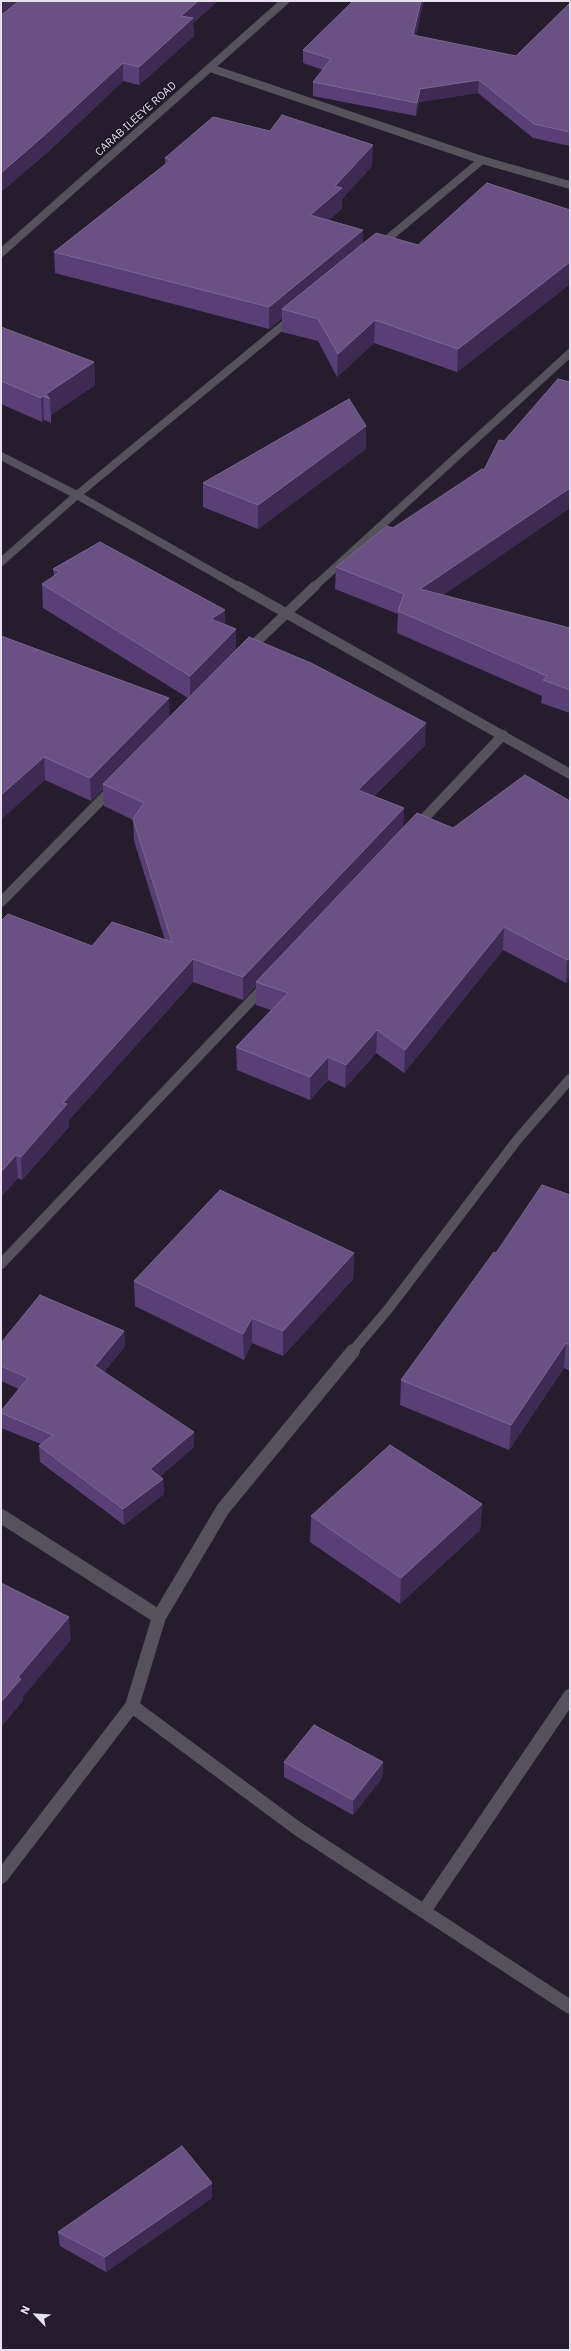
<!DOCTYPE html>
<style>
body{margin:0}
#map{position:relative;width:571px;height:2351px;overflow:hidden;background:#251d2e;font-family:"IBM Plex Sans",sans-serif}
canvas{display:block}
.frame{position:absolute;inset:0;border:2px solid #e6e1ec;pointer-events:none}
.north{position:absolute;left:16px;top:2295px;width:40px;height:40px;-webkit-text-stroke:3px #1b1424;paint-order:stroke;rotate:295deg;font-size:11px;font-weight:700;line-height:16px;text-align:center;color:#e6e1ec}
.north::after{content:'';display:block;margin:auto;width:14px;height:18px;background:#e6e1ec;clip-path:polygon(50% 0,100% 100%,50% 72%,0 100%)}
</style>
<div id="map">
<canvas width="571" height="2351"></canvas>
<div class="frame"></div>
<div class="north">N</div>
</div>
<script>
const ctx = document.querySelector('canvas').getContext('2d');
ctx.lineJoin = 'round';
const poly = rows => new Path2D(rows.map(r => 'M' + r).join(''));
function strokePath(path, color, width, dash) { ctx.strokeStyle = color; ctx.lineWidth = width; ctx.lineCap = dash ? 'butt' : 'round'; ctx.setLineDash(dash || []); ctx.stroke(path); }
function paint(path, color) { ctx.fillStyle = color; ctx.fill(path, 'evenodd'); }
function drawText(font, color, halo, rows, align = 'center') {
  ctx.font = font + ' "IBM Plex Sans",sans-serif'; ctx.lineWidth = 3; ctx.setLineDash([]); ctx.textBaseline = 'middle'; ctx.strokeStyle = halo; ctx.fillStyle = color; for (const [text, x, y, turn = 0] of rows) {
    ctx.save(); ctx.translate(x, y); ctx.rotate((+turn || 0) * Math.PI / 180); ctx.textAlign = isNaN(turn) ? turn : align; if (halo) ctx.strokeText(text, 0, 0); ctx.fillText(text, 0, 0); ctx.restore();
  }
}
const minorFar2 = poly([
 [210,68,482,160,570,185],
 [379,246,482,160],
 [1,253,285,1],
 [1,562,77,495,293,317],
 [314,587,570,353]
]);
const minorFar1 = poly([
 [248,650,315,586],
 [416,827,503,735],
 [1,902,114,787],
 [1,1264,266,985],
 [352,1352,389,1308,517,1140,570,1079]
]);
const minor = poly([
 [1,1516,159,1617],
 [132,1706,298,1829,570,2007],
 [1,1877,132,1706,159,1617,223,1509,353,1351],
 [424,1911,570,1696]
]);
const tertiaryFar1 = poly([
 [1,456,77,495,239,587]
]);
const tertiary = poly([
 [238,586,570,774]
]);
const wall = poly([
 [1,1,218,1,193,23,194,36,139,85,123,81,49,151,1,192],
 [570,3,570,146,533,138,478,93,419,102,416,116,313,96,313,82,323,70,303,63,303,50,416,36,516,56],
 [165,158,372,166,342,199,342,209,328,220,363,230,363,244,418,245,570,210,570,284,457,372,374,343,337,377,318,341,282,332,282,318,269,329,55,273,54,252,165,164],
 [1,327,94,362,95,385,51,415,51,423,44,420,42,422,1,404],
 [504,441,570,508,443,595,570,628,570,713,541,703,542,696,397,633,398,614,335,589,336,567,393,528,484,470],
 [366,449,258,529,203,507,203,483],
 [53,569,226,625,236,649,425,745,374,796,404,808,403,828,453,828,570,801,570,979,566,983,503,950,404,1073,376,1053,345,1088,328,1080,310,1100,237,1070,236,1047,271,1010,256,1005,256,986,243,1000,193,982,68,1121,69,1127,22,1180,18,1178,1,1197,1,921,92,946,165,940,134,841,133,820,104,806,103,789,91,801,45,780,1,636,169,698,169,717,188,698,43,608,42,584,54,576],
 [570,1195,570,1371,564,1368,509,1450,400,1405,401,1380,496,1253],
 [354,1253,353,1279,283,1356,252,1343,244,1360,135,1306,134,1281],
 [124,1331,125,1346,104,1372,194,1447,160,1476,163,1479,164,1494,124,1525,40,1462,39,1446,41,1444,1,1428,1,1411,19,1389,1,1381,1,1343],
 [482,1504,480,1530,400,1604,310,1542,311,1516],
 [284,1762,383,1762,382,1778,353,1815,284,1777],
 [212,2183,212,2198,106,2272,60,2246,58,2232]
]);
const shadedWall = poly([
 [1,1,25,1,1,20],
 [198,1,218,1,193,23,194,36,139,85,139,67,181,16],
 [421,1,424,1,413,49,413,35],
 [123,63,123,81,49,151,1,192,1,173],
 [479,80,478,93,419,102,416,116,417,103,420,89],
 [373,145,372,166,342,199,342,209,310,236,310,215,335,186],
 [363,230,363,252,282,309,282,318,269,329,269,307],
 [570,262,570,284,457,372,458,349],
 [375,320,374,343,337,377,338,354],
 [94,362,95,385,51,415,50,399,46,394],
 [43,396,44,420,42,422,41,398],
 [366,426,366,449,258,529,258,505],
 [570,488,570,508,420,611,420,589],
 [225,610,226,634,211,619],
 [236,629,236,653,190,700,190,676],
 [169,698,170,721,103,784,103,789,91,801,90,778],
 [426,723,425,745,357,812,358,790],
 [44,757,45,780,1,820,1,795],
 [404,808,403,831,256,982,256,986,243,1000,243,977],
 [504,927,503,950,404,1073,405,1050],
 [570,958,570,979,566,983,567,960],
 [193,959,193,982,68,1121,69,1127,22,1180,21,1157,63,1103],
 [377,1030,376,1053,345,1088,346,1065],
 [328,1057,328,1080,310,1100,310,1077],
 [16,1155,18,1178,1,1197,1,1172],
 [354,1253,353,1279,283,1356,283,1331],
 [252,1318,252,1343,244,1360,243,1334],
 [124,1331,125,1346,96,1382,95,1366],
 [566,1343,564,1368,509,1450,511,1425],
 [194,1432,194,1447,150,1484,150,1469],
 [163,1479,164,1494,124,1525,123,1509],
 [482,1504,480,1530,400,1604,401,1578],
 [69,1617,71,1640,23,1697,23,1701,1,1727,1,1702,18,1677],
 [383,1762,382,1778,353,1815,353,1800],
 [212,2183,212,2198,106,2272,105,2257]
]);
const building = poly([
 [19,1,198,1,181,16,193,18,139,67,123,63,48,132,1,173,1,14,3,14,19,1],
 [353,1,421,1,413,35,516,56,570,3,570,132,534,124,479,80,420,89,417,103,313,82,331,59,303,50,350,4,353,1],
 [282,115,373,145,335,186,342,188,310,215,363,230,269,307,54,252,171,160,165,158,213,117,270,131,282,115],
 [487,183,570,210,570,262,458,349,375,320,338,354,318,319,282,309,376,233,418,245,487,183],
 [1,327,94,362,46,394,50,399,43,396,41,398,1,381,1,327],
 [558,379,570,382,570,488,420,589,570,628,570,690,543,680,547,676,398,611,404,594,336,567,387,526,393,528,482,469,484,470,499,440,504,441,558,379],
 [349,399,366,426,258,505,203,483,349,399],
 [100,542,225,610,211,619,236,629,190,676,42,584,60,572,53,569,100,542],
 [1,636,169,698,90,778,44,757,1,795,1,636],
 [249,637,311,663,426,723,358,790,404,808,243,977,193,959,63,1103,67,1104,21,1157,16,1155,1,1172,1,921,8,914,92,946,112,922,172,942,133,819,144,803,103,784,249,637],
 [525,775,570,801,570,958,567,960,504,927,405,1050,377,1030,346,1065,328,1057,310,1077,236,1047,288,993,256,982,417,813,453,828,525,775],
 [542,1185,570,1195,570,1345,566,1343,511,1425,401,1380,494,1252,496,1253,542,1185],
 [220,1190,354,1253,283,1331,252,1318,243,1334,134,1281,220,1190],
 [40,1295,124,1331,95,1366,194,1432,150,1469,163,1479,123,1509,39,1446,53,1435,1,1413,1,1411,28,1378,1,1366,1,1343,40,1295],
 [390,1445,482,1504,401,1578,311,1516,390,1445],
 [1,1583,69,1617,18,1677,21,1679,1,1702,1,1583],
 [314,1725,383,1762,353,1800,284,1762,314,1725],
 [182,2146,212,2183,105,2257,58,2232,182,2146]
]);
const farStreetnames = [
 ["CARAB ILEEYE ROAD",136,119,-42]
];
strokePath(minorFar2, '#56525b', 8);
strokePath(minorFar1, '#56525b', 10);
strokePath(minor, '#56525b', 14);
strokePath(tertiaryFar1, '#56525b', 8);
strokePath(tertiary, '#56525b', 10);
paint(wall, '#5a3e76');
paint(shadedWall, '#3f2a54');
paint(building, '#6a5083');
strokePath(building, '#7d6693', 1);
drawText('11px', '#e6e1ec', '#1b1424', farStreetnames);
</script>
